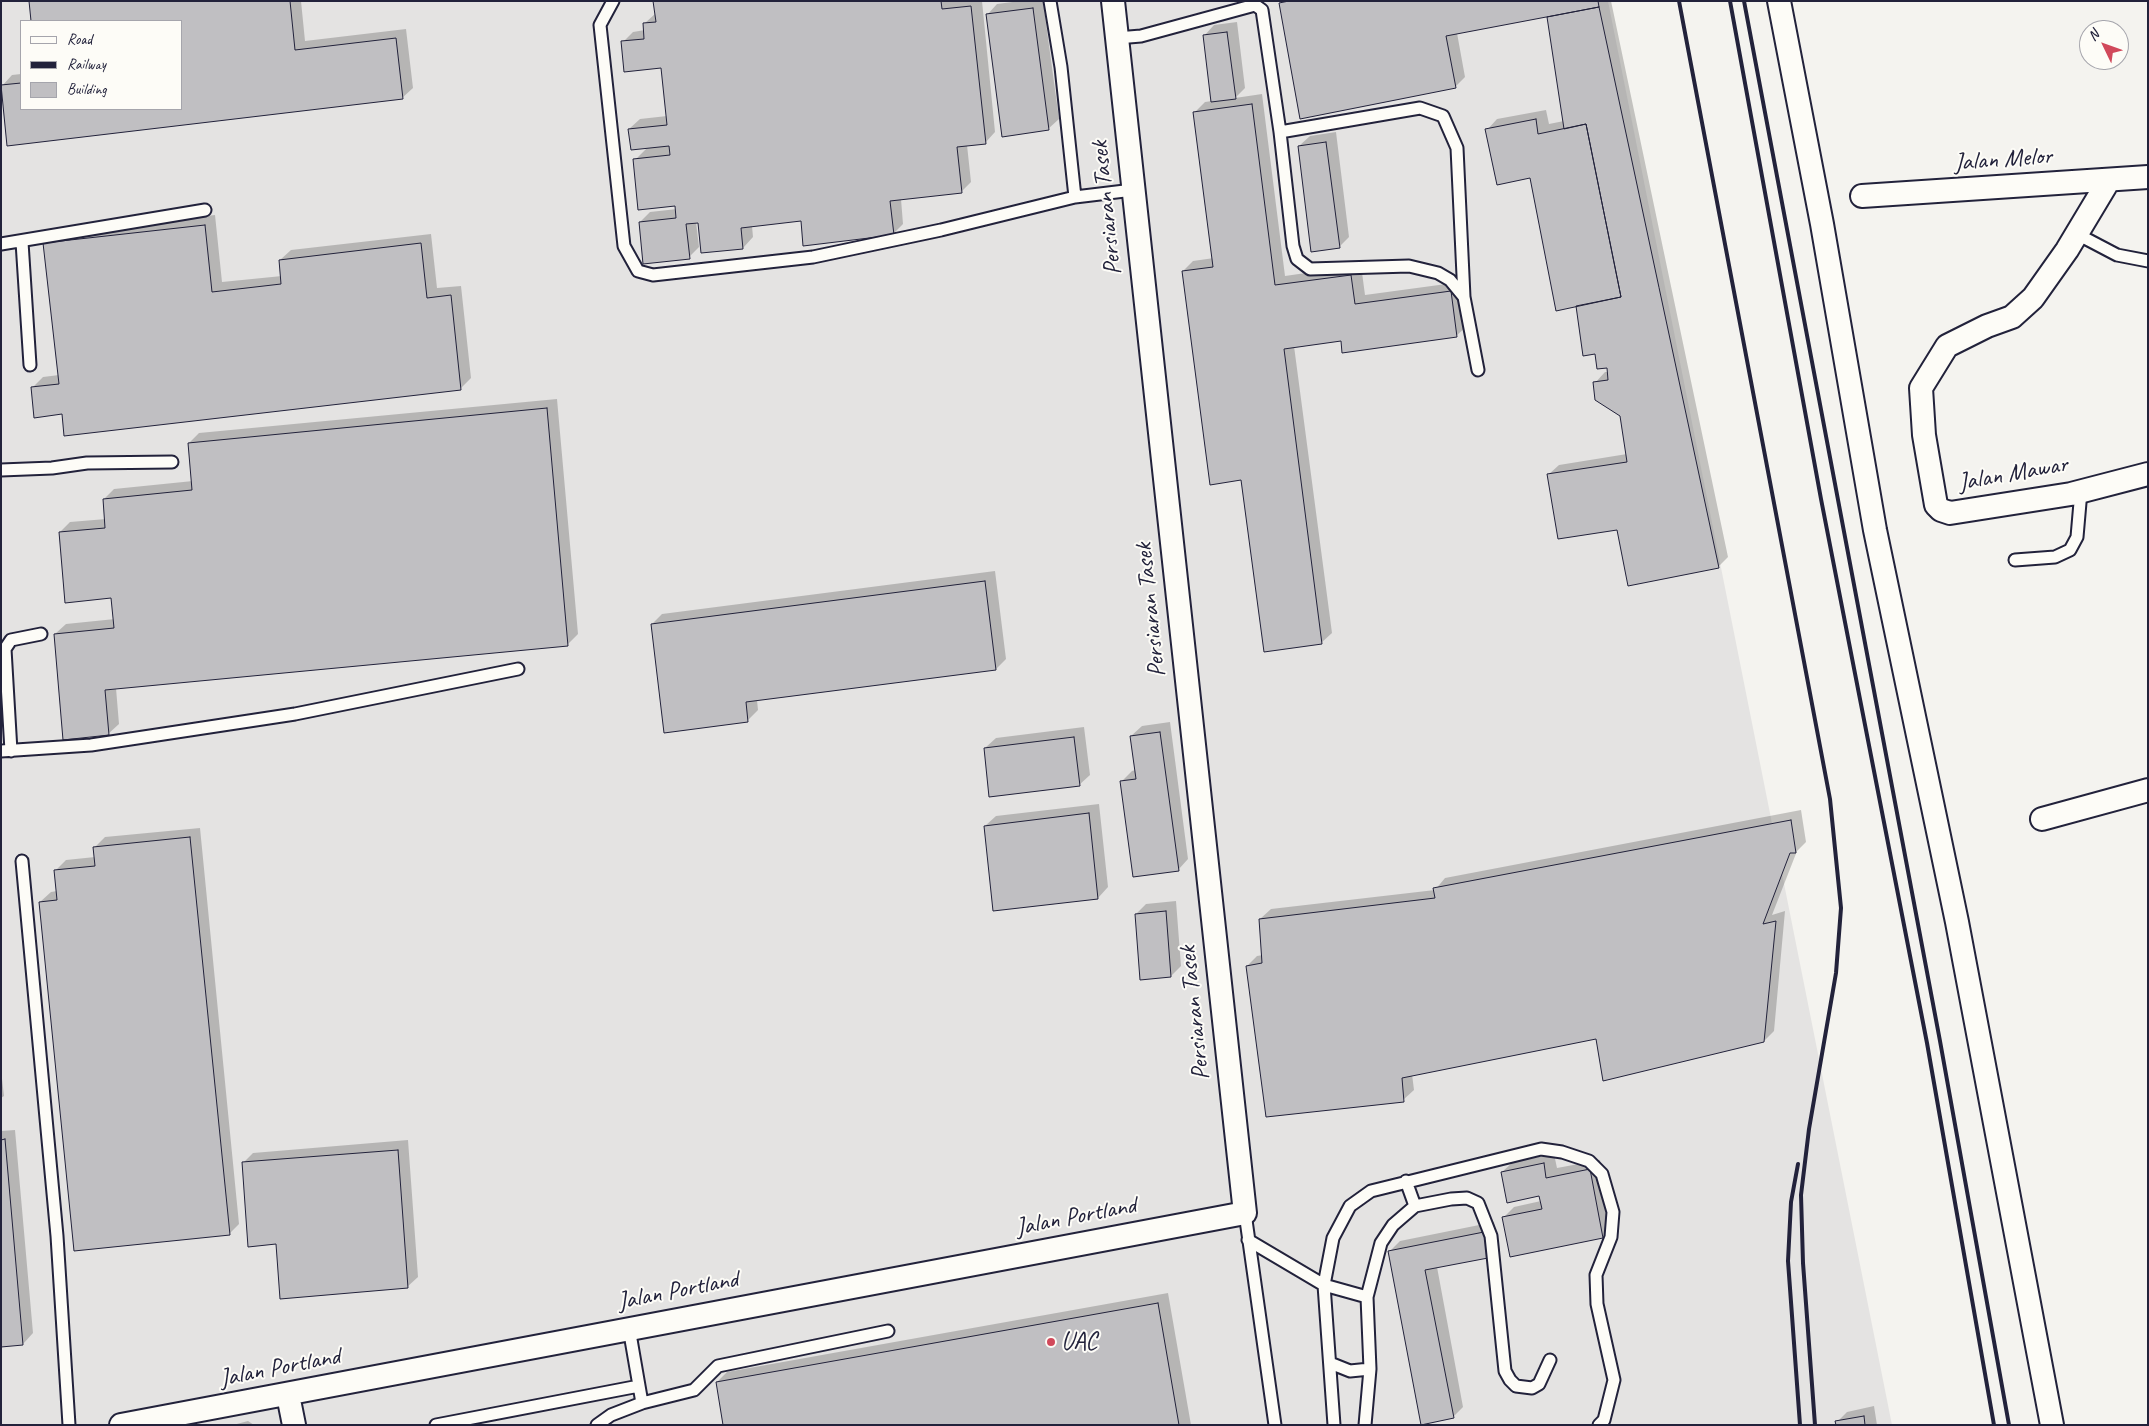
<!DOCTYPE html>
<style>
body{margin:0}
#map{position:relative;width:2149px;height:1426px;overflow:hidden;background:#f4f3ef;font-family:Caveat,sans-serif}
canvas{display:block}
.frame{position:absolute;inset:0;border:2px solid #22223b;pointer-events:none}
.legend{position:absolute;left:20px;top:20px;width:162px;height:90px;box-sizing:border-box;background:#fdfcf7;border:1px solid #a5a5ac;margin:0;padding:6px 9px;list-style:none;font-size:15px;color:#22223b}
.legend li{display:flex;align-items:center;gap:10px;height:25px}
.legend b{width:25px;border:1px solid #a5a5ac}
.north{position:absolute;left:2079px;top:20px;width:50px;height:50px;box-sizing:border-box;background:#fdfcf7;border:1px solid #a5a5ac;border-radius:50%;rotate:312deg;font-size:14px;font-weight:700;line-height:20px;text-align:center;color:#22223b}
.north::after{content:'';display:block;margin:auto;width:18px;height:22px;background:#d1495b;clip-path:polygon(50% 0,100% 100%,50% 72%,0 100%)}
</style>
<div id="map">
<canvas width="2149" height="1426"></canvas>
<div class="frame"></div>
<ul class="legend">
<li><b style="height:6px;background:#fdfcf7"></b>Road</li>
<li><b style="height:6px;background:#22223b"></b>Railway</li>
<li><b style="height:14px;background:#c0bfc2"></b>Building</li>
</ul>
<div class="north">N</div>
</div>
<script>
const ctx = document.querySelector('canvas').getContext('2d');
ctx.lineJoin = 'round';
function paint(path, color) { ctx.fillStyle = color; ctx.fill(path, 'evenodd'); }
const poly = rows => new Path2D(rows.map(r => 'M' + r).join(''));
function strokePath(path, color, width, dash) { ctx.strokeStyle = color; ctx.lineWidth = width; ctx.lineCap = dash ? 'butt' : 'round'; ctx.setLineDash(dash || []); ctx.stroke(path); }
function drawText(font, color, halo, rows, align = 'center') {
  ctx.font = font + ' Caveat,sans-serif'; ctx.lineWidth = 4; ctx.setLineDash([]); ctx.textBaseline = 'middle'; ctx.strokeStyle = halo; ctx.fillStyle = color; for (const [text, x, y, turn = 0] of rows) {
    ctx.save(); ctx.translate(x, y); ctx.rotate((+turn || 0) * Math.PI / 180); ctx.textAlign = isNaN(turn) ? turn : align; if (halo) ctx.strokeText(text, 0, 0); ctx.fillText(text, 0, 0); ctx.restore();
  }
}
const built = poly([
 [1,1,1608,1,1892,1425,1,1425],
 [21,21,181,21,181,109,21,109]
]);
const shadow = poly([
 [30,1,301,1,305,41,406,29,413,88,402,98,9,145,2,86,12,75,21,74,21,109,181,109,181,21,32,21],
 [655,1,982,1,995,132,985,143,967,145,971,182,961,192,901,199,903,224,893,234,802,220,752,226,753,237,743,248,696,222,699,247,689,257,640,222,650,212,677,209,676,205,635,160,648,147,629,129,640,119,667,116,662,67,623,42,633,32,645,30,644,24,656,13],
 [1020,1,1043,1,1059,119,1048,129,987,15,997,4],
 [1282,1,1611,1,1728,557,1718,567,1618,529,1548,475,1559,465,1627,454,1621,415,1595,383,1605,372,1609,372,1609,367,1597,352,1531,177,1487,130,1497,119,1546,110,1549,124,1564,121,1548,15,1457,33,1465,77,1455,87,1280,4],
 [1237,22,1245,88,1235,98,1262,94,1285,276,1361,265,1365,295,1461,282,1467,326,1456,336,1342,340,1294,346,1332,633,1321,643,1242,479,1183,271,1193,261,1214,258,1195,112,1205,102,1212,101,1204,36,1214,25],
 [1336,132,1349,237,1339,247,1299,146,1310,136],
 [215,215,222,282,282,276,280,260,291,250,431,234,437,288,461,286,471,378,460,389,63,413,32,388,43,377,59,375,45,243,55,233],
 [557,399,578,634,567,645,116,688,119,724,108,734,55,634,66,624,115,619,113,597,60,532,70,522,106,519,104,499,114,489,193,481,189,443,199,433],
 [995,571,1006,659,996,669,757,700,758,710,748,720,652,624,662,614],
 [1170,722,1188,859,1178,870,1122,781,1132,771,1136,770,1131,736,1142,726],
 [1084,727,1090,775,1079,785,985,748,996,738],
 [1099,804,1108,887,1098,898,985,826,996,816],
 [1801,810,1806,842,1797,851,1772,915,1785,911,1774,1031,1764,1041,1597,1037,1412,1074,1414,1090,1403,1100,1247,966,1257,956,1263,955,1260,919,1271,909,1435,890,1445,878],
 [200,828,239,1224,229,1234,40,902,51,892,57,891,55,871,66,860,95,857,94,848,105,837],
 [1176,901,1181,966,1171,976,1136,914,1146,904],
 [1,1070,4,1096,1,1098],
 [15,1130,33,1333,23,1344,1,1346,1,1131],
 [408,1140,418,1277,407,1287,278,1243,243,1163,253,1153],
 [1554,1154,1557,1168,1600,1160,1613,1227,1603,1237,1504,1217,1514,1207,1541,1201,1540,1195,1502,1172,1513,1162],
 [1494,1222,1498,1247,1488,1257,1437,1267,1463,1407,1453,1417,1390,1251,1400,1241],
 [1168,1293,1191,1425,724,1425,717,1382,727,1372],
 [1874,1406,1877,1425,1837,1425,1837,1422,1847,1412],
 [248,1421,254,1425,233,1425]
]);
const building = poly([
 [29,1,290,1,295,50,396,38,403,99,7,146,1,85,21,83,21,109,181,109,181,21,31,21,29,1],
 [653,1,941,1,942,9,971,6,986,144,957,147,962,193,890,201,894,235,803,246,801,221,741,228,743,249,701,253,698,223,686,224,690,259,643,264,639,222,676,218,675,206,638,210,633,159,670,155,669,146,631,150,628,129,667,125,661,68,624,72,621,41,644,39,643,23,656,22,653,1],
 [1289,1,1598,1,1599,7,1446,36,1456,88,1300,119,1279,3,1289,1],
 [1599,7,1719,568,1628,586,1617,530,1558,539,1547,474,1627,462,1620,416,1595,400,1593,382,1608,380,1607,368,1597,369,1595,354,1583,356,1576,306,1621,297,1586,124,1564,129,1547,17,1599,7],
 [1033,8,1049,130,1002,137,986,14,1033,8],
 [1227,32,1236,99,1211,102,1203,35,1227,32],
 [1252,104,1275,285,1351,275,1355,304,1451,291,1457,337,1342,353,1341,341,1284,349,1322,644,1264,652,1241,480,1210,485,1182,271,1213,267,1193,112,1252,104],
 [1536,119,1538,134,1586,124,1621,297,1556,311,1530,178,1497,185,1485,129,1536,119],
 [1326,142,1340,248,1311,252,1298,146,1326,142],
 [205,225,212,292,281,284,279,260,421,243,427,298,451,295,461,390,64,436,62,414,34,418,31,387,59,384,43,243,205,225],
 [547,408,568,646,105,690,109,735,63,740,54,634,114,628,111,598,65,603,59,532,105,528,103,499,192,490,188,443,547,408],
 [985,581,996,670,746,702,748,722,664,733,651,624,985,581],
 [1160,732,1179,871,1133,877,1120,781,1136,779,1130,736,1160,732],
 [1074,737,1080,786,989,797,984,748,1074,737],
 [1089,813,1098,899,993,911,984,826,1089,813],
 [1791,820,1796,853,1790,853,1763,924,1776,921,1764,1042,1603,1081,1596,1039,1402,1078,1404,1102,1266,1117,1246,966,1262,963,1259,919,1435,898,1433,888,1791,820],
 [190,837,230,1235,74,1251,39,902,57,900,54,870,95,866,93,847,190,837],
 [1166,911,1171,977,1140,980,1135,914,1166,911],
 [5,1139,23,1345,1,1347,1,1140,5,1139],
 [398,1150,408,1288,280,1299,276,1244,248,1247,242,1162,398,1150],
 [1544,1163,1546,1178,1590,1169,1603,1238,1510,1257,1502,1217,1542,1209,1539,1196,1507,1203,1501,1172,1544,1163],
 [1484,1232,1488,1258,1425,1270,1454,1418,1421,1425,1388,1251,1484,1232],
 [1158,1303,1179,1425,723,1425,716,1382,1158,1303],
 [1864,1416,1865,1425,1836,1425,1835,1421,1864,1416]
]);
const lane = poly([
 [613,1,600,25,624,246,638,271,653,275,813,257,941,230,1075,197,1133,190],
 [1050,1,1061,67,1075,197],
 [1117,38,1141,36,1255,5,1262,10,1280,132,1293,246,1297,259,1310,269,1409,266,1438,273,1450,280,1464,297,1478,370],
 [1280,132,1420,108,1443,116,1457,148,1464,297],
 [2077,234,2117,255,2148,261],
 [22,242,30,365],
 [1,244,205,210],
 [1,470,52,468,87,463,172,462],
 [2015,560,2055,557,2070,550,2077,537,2081,491],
 [1,751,91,745,295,714,518,669],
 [11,751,5,649,11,640,41,634],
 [22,861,57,1236,69,1425],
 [1406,1181,1415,1206],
 [1245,1213,1275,1425],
 [1248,1240,1324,1285,1367,1297],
 [1330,1363,1350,1371,1370,1369],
 [642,1403,694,1390,718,1366,888,1331],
 [436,1425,639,1386],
 [597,1425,611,1415,642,1403,629,1328],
 [1334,1425,1324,1285,1333,1238,1350,1206,1371,1191,1541,1149,1562,1152,1589,1161,1602,1174,1613,1212,1611,1237,1596,1275,1597,1304,1614,1380,1604,1420,1599,1425],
 [1365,1425,1370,1369,1367,1297,1381,1243,1393,1225,1415,1206,1451,1199,1467,1198,1478,1203,1491,1236,1505,1371,1510,1380,1516,1386,1532,1388,1539,1384,1550,1360]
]);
const street = poly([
 [1779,1,1822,224,1875,530,1957,922,2052,1425],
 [2109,180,2067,250,2033,298,2012,317,1987,326,1947,346,1921,388,1924,435,1936,505,1941,510,1950,513,2071,494,2148,474],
 [1862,196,2148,177],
 [2042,819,2148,790],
 [288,1395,294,1425],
 [121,1425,1245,1213,1113,1]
]);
const rail = poly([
 [1679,1,1830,799,1841,908,1836,973,1809,1129,1801,1195,1803,1263,1815,1425],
 [1730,1,1821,499,1927,1043,1994,1425],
 [1744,1,1940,1041,2009,1425],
 [1798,1164,1791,1202,1788,1261,1800,1425]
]);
const markers = [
 [1051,1342,5,"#d1495b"]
];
const streetNames = [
 ["Jalan Melor",2003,160,-4],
 ["Persiaran Tasek",1107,208,-96],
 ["Jalan Mawar",2013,474,-10],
 ["Persiaran Tasek",1151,610,-96],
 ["Persiaran Tasek",1195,1013,-96],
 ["Jalan Portland",1076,1217,-11],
 ["Jalan Portland",678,1291,-11],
 ["Jalan Portland",280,1368,-11]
];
const poiNames = [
 ["UAC",1061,1342]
];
paint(built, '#e4e3e2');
paint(shadow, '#0003');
paint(building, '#c0bfc2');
strokePath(building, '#22223b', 1);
strokePath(lane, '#22223b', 15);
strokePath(street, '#22223b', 26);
strokePath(lane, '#fdfcf7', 11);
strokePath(street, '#fdfcf7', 22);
strokePath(rail, '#22223b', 4);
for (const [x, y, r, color] of markers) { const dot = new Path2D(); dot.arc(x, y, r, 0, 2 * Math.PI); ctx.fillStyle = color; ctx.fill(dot); strokePath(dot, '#fdfcf7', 2); }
drawText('25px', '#22223b', '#fdfcf7', streetNames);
drawText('25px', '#22223b', '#fdfcf7', poiNames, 'left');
</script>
